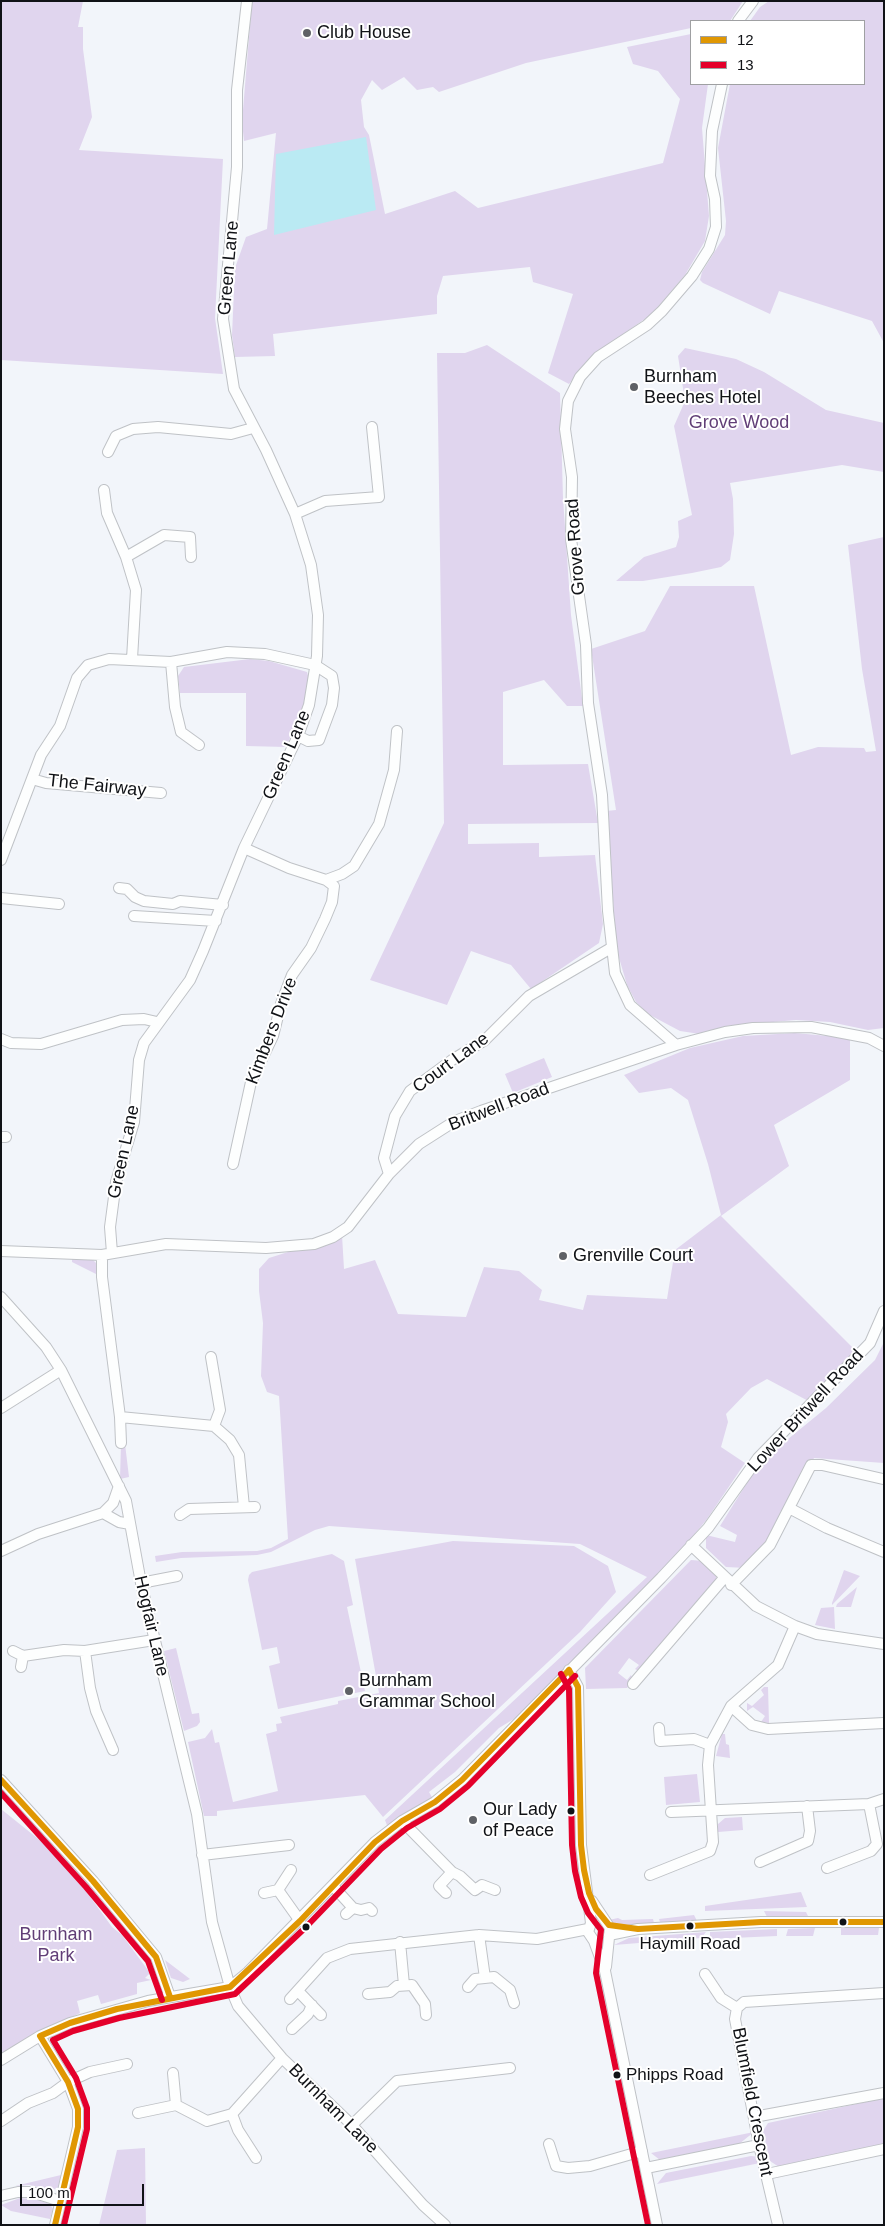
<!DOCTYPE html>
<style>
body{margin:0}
#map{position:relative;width:885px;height:2226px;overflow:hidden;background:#f2f5fa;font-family:Helvetica,sans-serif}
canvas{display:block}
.frame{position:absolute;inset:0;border:2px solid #101216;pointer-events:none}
.legend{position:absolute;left:690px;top:20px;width:175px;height:65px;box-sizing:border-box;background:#fff;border:1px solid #9fa0a2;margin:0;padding:6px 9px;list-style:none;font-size:15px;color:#101216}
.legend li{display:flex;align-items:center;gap:10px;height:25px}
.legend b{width:25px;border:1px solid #9fa0a2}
.scale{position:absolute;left:20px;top:2184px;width:124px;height:22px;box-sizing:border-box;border:2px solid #101216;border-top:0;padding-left:6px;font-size:15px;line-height:18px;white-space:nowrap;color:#101216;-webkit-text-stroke:4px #fff;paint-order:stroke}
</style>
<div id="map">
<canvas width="885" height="2226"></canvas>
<div class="frame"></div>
<ul class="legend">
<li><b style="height:6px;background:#e09702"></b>12</li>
<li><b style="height:6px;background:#e4002b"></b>13</li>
</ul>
<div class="scale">100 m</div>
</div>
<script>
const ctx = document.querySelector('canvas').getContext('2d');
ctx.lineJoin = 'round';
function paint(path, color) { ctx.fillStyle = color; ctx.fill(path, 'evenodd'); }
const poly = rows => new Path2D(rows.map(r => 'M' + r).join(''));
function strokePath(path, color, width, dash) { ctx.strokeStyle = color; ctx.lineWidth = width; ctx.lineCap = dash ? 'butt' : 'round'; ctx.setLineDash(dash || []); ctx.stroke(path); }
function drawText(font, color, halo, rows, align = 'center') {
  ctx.font = font + ' Helvetica,sans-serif'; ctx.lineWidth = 4; ctx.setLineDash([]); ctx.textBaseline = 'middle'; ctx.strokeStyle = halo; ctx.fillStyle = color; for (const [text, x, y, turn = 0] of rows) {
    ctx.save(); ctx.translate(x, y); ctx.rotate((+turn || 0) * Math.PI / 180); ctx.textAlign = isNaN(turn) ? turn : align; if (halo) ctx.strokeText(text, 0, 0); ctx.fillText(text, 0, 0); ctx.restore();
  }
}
const green = poly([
 [1,1,83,1,78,27,83,27,83,49,92,117,79,150,223,159,215,318,223,374,1,360],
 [252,1,743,1,730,21,691,21,691,28,526,63,439,92,433,87,417,90,404,77,382,90,372,80,361,100,364,127,369,135,385,214,455,191,478,208,663,163,680,99,658,71,633,64,627,47,691,34,691,84,708,84,702,128,709,216,705,241,685,275,652,314,593,355,569,384,548,373,573,294,533,282,530,267,443,276,437,296,437,314,273,334,275,356,235,357,232,335,235,268,246,237,267,229,276,133,244,141,242,122],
 [769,1,884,1,884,343,872,321,779,291,770,314,703,283,700,280,702,272,725,235,726,221,718,148,730,84,864,84,864,21,750,21,760,7],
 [487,345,560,393,563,498,571,615,583,706,567,706,544,680,503,692,503,765,588,764,598,823,468,824,468,844,539,843,539,857,595,855,603,924,599,943,531,989,511,965,471,951,447,1005,370,980,444,823,437,353,465,353],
 [685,348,736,359,764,372,826,410,884,423,884,472,842,465,730,483,733,499,734,534,730,560,721,567,692,573,643,581,616,581,644,557,676,547,679,537,678,521,692,515,674,426,685,401,678,356],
 [884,537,884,1028,868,1030,830,1022,796,1020,727,1026,700,1034,680,1031,648,1014,636,1002,627,985,617,951,606,811,616,810,591,649,645,631,670,586,754,586,791,755,818,747,864,748,866,752,876,751,862,669,848,545],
 [250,659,269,661,307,672,309,679,304,707,286,747,246,746,246,693,180,693,178,676,184,667],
 [795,1033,850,1038,850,1080,774,1125,789,1166,721,1216,863,1358,814,1404,767,1379,751,1388,726,1414,728,1422,721,1447,745,1463,707,1519,677,1556,657,1575,654,1582,522,1714,499,1728,455,1772,429,1792,433,1799,388,1828,385,1820,647,1577,580,1544,329,1526,315,1530,271,1552,257,1555,181,1558,156,1562,155,1556,182,1552,257,1551,271,1548,288,1539,279,1396,267,1392,261,1376,263,1323,259,1291,259,1269,269,1258,342,1235,344,1269,375,1260,398,1314,466,1317,484,1267,519,1271,542,1290,539,1300,583,1310,587,1295,667,1299,675,1250,721,1215,708,1164,688,1100,671,1088,639,1093,624,1075,690,1048,743,1036],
 [544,1058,552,1077,513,1093,505,1074],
 [72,1259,93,1260,97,1264,100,1276,72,1262],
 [884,1342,884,1463,814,1458,767,1545,746,1568,726,1567,706,1548,706,1535,735,1542,737,1535,720,1526,760,1462,826,1408,875,1360],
 [121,1444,125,1444,129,1477,120,1479],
 [453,1541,574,1546,608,1566,616,1592,580,1632,383,1817,365,1795,217,1811,217,1816,204,1816,188,1742,205,1738,212,1729,215,1743,219,1742,233,1802,278,1791,266,1734,277,1731,276,1724,282,1723,280,1717,338,1704,338,1701,379,1693,355,1559],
 [332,1554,344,1561,353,1605,347,1607,365,1691,278,1709,269,1666,280,1663,277,1647,262,1650,248,1580,249,1575,252,1572],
 [691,1560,703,1561,716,1575,716,1584,641,1672,635,1669,639,1665,629,1658,618,1673,627,1680,631,1675,633,1680,627,1688,586,1689,585,1668],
 [844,1570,860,1576,832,1605,832,1603],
 [857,1587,851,1607,836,1607,837,1604],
 [834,1607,835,1629,815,1625,821,1608],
 [176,1648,192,1714,199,1713,200,1722,197,1726,184,1731,164,1651],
 [764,1687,768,1687,769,1723,761,1722,765,1716,753,1707,747,1711,747,1703,752,1706,764,1695,761,1690],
 [722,1734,725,1734,726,1744,729,1745,730,1758,716,1756],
 [697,1774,700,1802,666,1805,664,1777],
 [1,1809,62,1858,112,1927,122,1935,150,1973,145,1978,151,1980,137,1983,137,1994,101,2004,98,1995,77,2001,80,2013,26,2039,1,2056],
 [742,1817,743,1830,718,1832,718,1824,725,1818],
 [801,1892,807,1907,705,1911,705,1906],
 [764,1911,806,1912,809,1918,768,1919],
 [694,1915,698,1923,661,1925,659,1919],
 [618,1918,622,1920,653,1919,655,1927,636,1927,616,1924,609,1920],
 [815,1928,813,1936,786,1936,788,1929],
 [841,1928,879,1928,878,1935,841,1935],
 [777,1929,777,1936,710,1939,710,1932],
 [706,1932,701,1938,614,1945,629,1938],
 [165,1960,190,1979,183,1982,171,1978],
 [884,2098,884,2146,779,2167,770,2161,763,2131,768,2123],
 [754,2132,739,2144,660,2160,651,2153],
 [145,2148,146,2225,99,2225,117,2150],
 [751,2156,759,2157,760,2163,657,2184,666,2173],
 [61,2175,58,2187,53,2190,29,2185,15,2186],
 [20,2198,38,2200,50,2204,53,2209,50,2219,11,2211,1,2205]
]);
const water = poly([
 [366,137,376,210,274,235,276,154]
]);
const minor = poly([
 [738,21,753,1],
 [108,452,116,436,133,429,158,427,231,434,253,428],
 [104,490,107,513,126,557,136,590,132,659],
 [295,514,325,501,379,497,372,427],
 [126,557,164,535,190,537,191,557],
 [171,662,175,707,181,732,199,745],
 [32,779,46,783,161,793],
 [1,860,41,755,60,726,77,678,88,665,109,659,171,662,227,652,265,654,315,665,332,676,334,688,332,705,319,740,308,741,298,736],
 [326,880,342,874,354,866,379,824,394,770,397,731],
 [119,888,127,889,135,897,144,901,173,904,180,901,223,905],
 [1,898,59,904],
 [134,916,216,921],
 [1,1039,11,1043,41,1044,122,1020,144,1019,157,1022],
 [676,1045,630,1005,615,973,608,911,602,795,588,703,586,645,571,539,572,477,565,429,568,401,580,377,598,357,647,325,662,311,692,276,709,249,716,227,715,199,710,176,712,131,722,84],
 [1,1137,6,1137],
 [233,1164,251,1082,273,1036,281,1004,292,975,311,948,325,919,332,902,334,886,326,880,289,868,244,848],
 [389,1174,384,1158,395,1116,410,1091,452,1060,485,1040,529,996,611,948],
 [1,1251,102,1255,166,1244,266,1248,314,1244,333,1237,348,1227,389,1174,419,1144,455,1121,481,1111,676,1045,725,1032,753,1028,811,1027,869,1038,884,1046],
 [112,1253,110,1227,116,1182,134,1122,139,1060,144,1043,190,980,203,951,244,848,298,736,309,705,317,656,318,615,311,565,295,514,266,450,234,389,223,319,237,167,237,90,247,1],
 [102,1255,102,1277,120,1417,121,1443],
 [1,1297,46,1347,61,1370,126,1501,141,1583,197,1814,212,1922,230,1987,238,2006,282,2058,352,2125,423,2205,445,2225],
 [211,1357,220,1410,214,1426],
 [1,1408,61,1370],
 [120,1417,214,1426,230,1440,239,1455,244,1507],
 [789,1508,827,1528,884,1552],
 [103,1513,119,1522,130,1524],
 [180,1515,189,1509,255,1507],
 [691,1545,756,1606,795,1626,817,1634,884,1644],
 [1,1551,38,1534,103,1513,113,1503,119,1486],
 [141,1583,177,1576],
 [731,1585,770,1545,811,1465,822,1465,883,1479],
 [13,1651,23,1656,21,1667],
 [23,1656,64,1650,85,1651],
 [569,1670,578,1687,581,1845,591,1923,588,1932,594,1941,605,1971,657,2225],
 [633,1684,724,1578],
 [731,1706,752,1725,768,1729,884,1723],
 [659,1728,660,1741,694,1739,710,1745],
 [113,1750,96,1711,90,1688,85,1651,154,1640],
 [1,1780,93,1881,156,1957,170,1997],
 [671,1812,869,1804,884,1799],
 [402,1821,452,1872,460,1876,475,1890,482,1885,495,1890],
 [202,1855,289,1845],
 [760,1862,808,1841,810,1831,807,1806],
 [827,1868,871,1851,877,1844,869,1804],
 [650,1875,710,1851,713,1842,708,1765,710,1745,731,1706,778,1665,795,1626],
 [333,1886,353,1908],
 [278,1890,300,1921],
 [264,1893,278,1890,291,1870],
 [446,1893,439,1886,452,1872],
 [592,1901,610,1928,606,1967],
 [346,1914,353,1908,361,1910,369,1908,372,1911],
 [479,1935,485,1978],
 [609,1935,638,1929,761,1922,884,1922],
 [400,1942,404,1985],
 [705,1974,721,1998,737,2008],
 [468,1987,475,1979,494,1977,510,1990,514,2003],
 [298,1991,321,2015],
 [368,1994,390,1992,397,1986,412,1985,425,2004,426,2015],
 [290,1999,327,1958,350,1949,479,1935,537,1939,588,1929],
 [292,2029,308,2014,312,2005],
 [40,2036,68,2082,78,2109,78,2127,55,2225],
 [1,2060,40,2036,70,2023,148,2001,230,1987,248,1972,375,1842,402,1821,435,1802,462,1780,661,1578,708,1528,758,1458,870,1343,884,1311],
 [173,2073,176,2105,207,2121,232,2114,282,2058],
 [138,2113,176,2105],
 [232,2114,238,2130,256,2158],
 [754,2117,884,2093],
 [1,2121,28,2103,53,2093,68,2082,90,2072,127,2064],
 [352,2125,397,2081,510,2068],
 [549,2144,556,2166,568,2168,590,2166,642,2151],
 [646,2168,759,2145],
 [767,2174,884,2149],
 [1,2196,18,2192,32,2192,60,2201],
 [778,2225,759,2145,735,2019,737,2008,744,2002,884,1993]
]);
const bus1 = poly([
 [569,1670,578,1687,581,1845,584,1870,589,1893,596,1909,609,1925,638,1929,761,1922,884,1922],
 [1,1780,93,1881,156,1957,170,1997],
 [55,2225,78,2127,78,2109,68,2082,40,2036,70,2023,117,2009,230,1987,300,1921,375,1842,402,1821,435,1802,462,1780,569,1670]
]);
const bus2 = poly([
 [561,1674,569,1689,572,1845,575,1871,581,1897,588,1913,601,1930,596,1973,648,2225],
 [1,1793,86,1887,148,1961,162,2000],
 [64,2225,87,2129,87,2108,76,2078,53,2040,73,2031,119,2018,235,1994,306,1927,381,1849,407,1828,440,1809,468,1786,575,1676]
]);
const markers = [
 [307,33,5,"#5f6166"],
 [634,387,5,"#5f6166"],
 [563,1256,5,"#5f6166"],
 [349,1691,5,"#5f6166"],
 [571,1811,4.5,"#101216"],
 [473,1820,5,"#5f6166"],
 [843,1922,4.5,"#101216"],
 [690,1926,4.5,"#101216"],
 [306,1927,4.5,"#101216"],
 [617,2075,4.5,"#101216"]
];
const busNames = [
 ["Haymill Road",690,1944],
 ["Phipps Road",626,2075,"left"]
];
const poiNames = [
 ["Club House",317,33],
 ["Burnham",644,377],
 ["Beeches Hotel",644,398],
 ["Grenville Court",573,1256],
 ["Burnham",359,1681],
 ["Grammar School",359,1702],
 ["Our Lady",483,1810],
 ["of Peace",483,1831]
];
const streetNames = [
 ["Green Lane",229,268,-85],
 ["Grove Road",576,547,-94],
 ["Green Lane",287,755,-67],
 ["The Fairway",97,786,6],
 ["Kimbers Drive",272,1031,-69],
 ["Court Lane",451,1063,-36],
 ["Britwell Road",499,1107,-21],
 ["Green Lane",124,1152,-78],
 ["Lower Britwell Road",806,1411,-47],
 ["Hogfair Lane",151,1626,77],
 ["Blumfield Crescent",752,2102,79],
 ["Burnham Lane",333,2109,45]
];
const parkNames = [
 ["Grove Wood",739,423],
 ["Burnham",56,1935],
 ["Park",56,1956]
];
paint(green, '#e0d5ee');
paint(water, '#baeaf3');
strokePath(minor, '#bfc2c6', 12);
strokePath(minor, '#fdfefe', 10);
strokePath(bus1, '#e09702', 6);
strokePath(bus2, '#e4002b', 6);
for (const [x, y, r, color] of markers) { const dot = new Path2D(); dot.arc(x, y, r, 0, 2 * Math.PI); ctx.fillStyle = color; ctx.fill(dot); strokePath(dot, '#fff', 2); }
drawText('17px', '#101216', '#fff', busNames);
drawText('18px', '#101216', '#fff', poiNames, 'left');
drawText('18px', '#101216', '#fff', streetNames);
drawText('18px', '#613e77', '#fff', parkNames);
</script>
